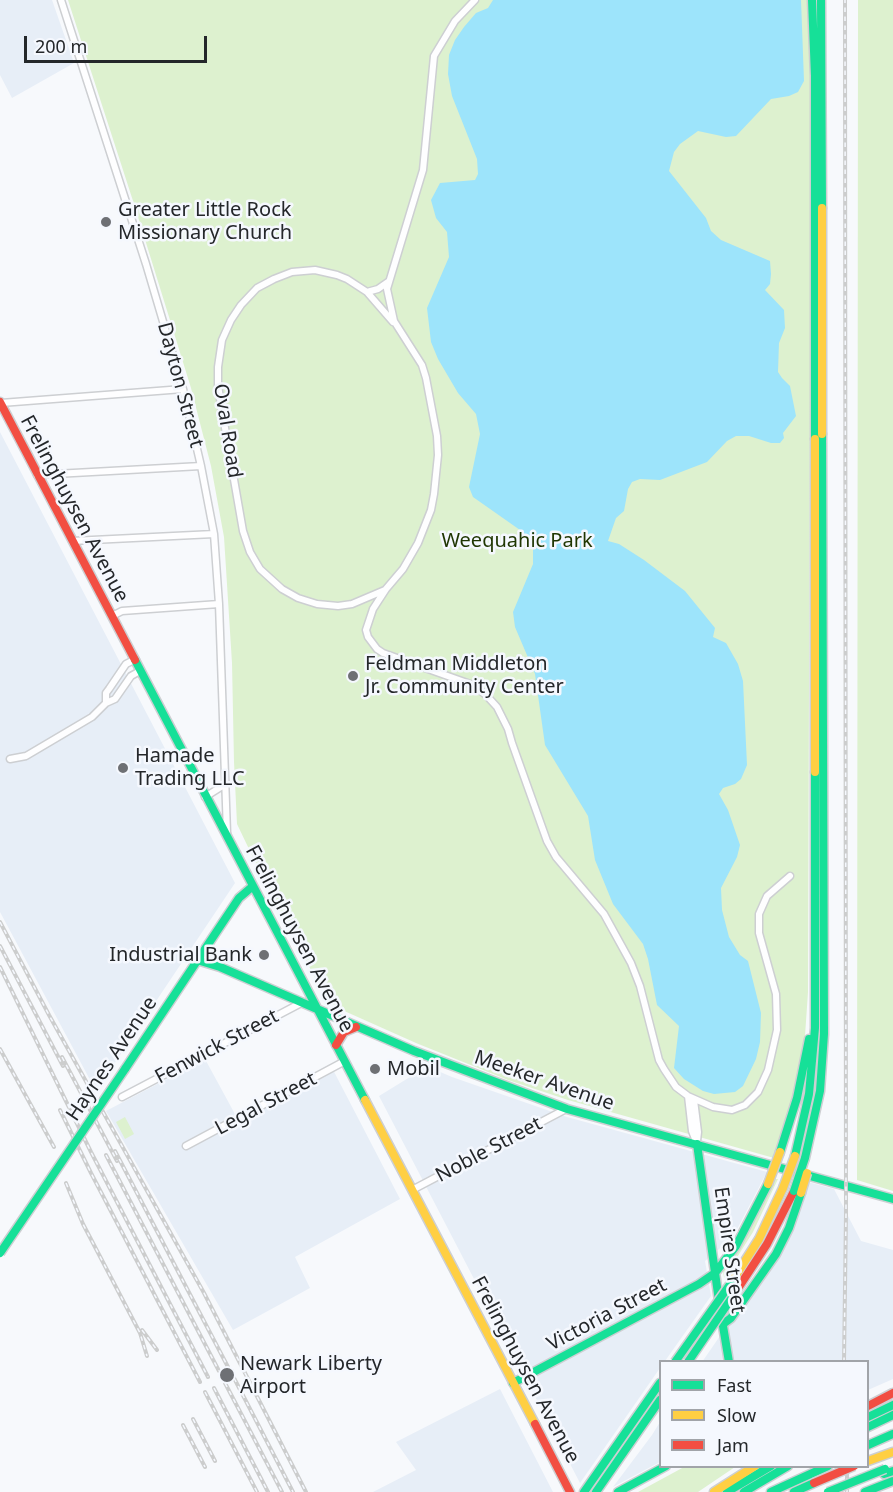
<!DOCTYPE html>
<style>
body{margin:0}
#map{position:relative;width:893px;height:1492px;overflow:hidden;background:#f7f9fc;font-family:"Noto Sans",sans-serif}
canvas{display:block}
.legend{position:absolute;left:659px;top:1360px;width:210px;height:108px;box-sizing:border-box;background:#f5f8fe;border:2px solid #a1a4a9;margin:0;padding:8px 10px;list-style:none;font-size:18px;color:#24272a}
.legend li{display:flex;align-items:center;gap:12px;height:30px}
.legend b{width:30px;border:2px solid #a1a4a9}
.scale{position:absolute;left:24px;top:36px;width:183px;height:27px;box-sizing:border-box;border:3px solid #24272a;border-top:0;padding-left:8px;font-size:18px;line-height:21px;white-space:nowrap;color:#24272a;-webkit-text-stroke:4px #f5f8fe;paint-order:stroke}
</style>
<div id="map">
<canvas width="893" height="1492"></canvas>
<ul class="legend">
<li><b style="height:8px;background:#16e098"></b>Fast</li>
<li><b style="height:8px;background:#ffcf43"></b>Slow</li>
<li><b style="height:8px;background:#f24e42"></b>Jam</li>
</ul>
<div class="scale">200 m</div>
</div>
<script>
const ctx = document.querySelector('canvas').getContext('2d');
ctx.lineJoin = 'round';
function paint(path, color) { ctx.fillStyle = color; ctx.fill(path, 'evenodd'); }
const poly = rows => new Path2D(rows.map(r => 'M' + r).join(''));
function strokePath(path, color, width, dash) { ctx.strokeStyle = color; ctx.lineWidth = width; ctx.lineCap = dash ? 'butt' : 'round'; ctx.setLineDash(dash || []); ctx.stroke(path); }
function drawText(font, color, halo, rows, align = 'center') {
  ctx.font = font + ' "Noto Sans",sans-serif'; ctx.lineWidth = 5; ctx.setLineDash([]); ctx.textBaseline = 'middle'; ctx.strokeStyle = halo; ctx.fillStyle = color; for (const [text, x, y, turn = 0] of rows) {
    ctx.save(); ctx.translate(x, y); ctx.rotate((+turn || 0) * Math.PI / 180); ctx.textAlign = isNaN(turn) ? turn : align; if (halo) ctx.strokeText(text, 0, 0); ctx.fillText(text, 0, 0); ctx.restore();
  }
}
const built = poly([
 [0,0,52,0,74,63,12,98,0,75],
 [0,432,235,883,96,1091,0,912],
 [205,1059,236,1116,330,1064,400,1199,295,1257,310,1288,233,1330,106,1111],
 [417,1062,452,1077,567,1117,767,1172,733,1237,705,1261,711,1296,665,1361,660,1362,660,1368,580,1483,379,1096,410,1077],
 [808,1182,834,1189,861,1241,893,1250,893,1379,868,1390,868,1362,702,1362,781,1248],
 [500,1389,553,1492,373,1492,416,1470,396,1442],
 [660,1422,660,1462,613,1487,652,1435]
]);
const green = poly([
 [68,0,807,0,811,71,808,992,805,1036,796,1089,774,1158,568,1100,508,1080,416,1043,342,1010,327,1001,260,872,237,824,234,762,232,663,224,537,211,466,191,388,134,204],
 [858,0,893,0,893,1191,857,1180],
 [125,1117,134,1134,125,1139,116,1122],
 [773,1179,778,1179,753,1232,724,1278,723,1270],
 [684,1467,735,1467,698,1492,638,1492]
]);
const water = poly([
 [493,0,801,0,804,81,798,92,789,96,771,99,736,136,726,137,698,131,680,144,674,152,669,171,706,218,711,231,721,240,770,261,771,274,770,284,765,290,784,310,785,328,779,343,778,372,782,378,790,386,796,416,783,433,784,438,780,443,771,443,749,436,736,436,727,441,707,462,660,480,640,479,632,482,628,489,624,511,616,518,608,541,619,544,644,560,685,591,715,628,713,637,726,643,738,664,743,681,747,765,741,779,735,784,723,788,719,794,728,810,740,845,737,857,721,888,722,910,729,937,740,955,748,961,761,1013,760,1042,756,1059,743,1086,735,1092,714,1094,703,1091,684,1079,674,1068,679,1026,657,1005,648,959,643,944,613,904,595,860,588,816,545,745,535,674,515,627,513,612,533,564,533,545,520,530,473,497,469,487,480,434,476,414,458,393,438,359,431,342,427,308,449,257,447,232,436,218,431,200,440,183,475,180,478,174,477,159,452,96,448,74,449,55,455,40,464,27,476,13,488,8]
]);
const street = poly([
 [61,0,146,264,183,389,201,466,214,534,219,604,227,833],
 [475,0,455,21,434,56,423,170,387,289,394,321,422,365,426,378,437,436,438,455,434,494,431,510,418,543,403,569,386,589,373,609,366,630,368,637,377,649,383,653,473,685,486,695,497,707,508,729,512,743,547,841,556,857,604,914,631,963,640,986,659,1060,664,1069,676,1087,688,1096,713,1107,732,1110,745,1105,758,1092,768,1070,777,1030,776,994,759,933,759,914,767,896,790,876],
 [367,292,378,289,388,282],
 [1,403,183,389],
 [37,475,201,466],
 [72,541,214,534],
 [385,590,352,604,338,606,317,604,298,598,282,589,260,569,250,552,243,531,221,405,218,385,218,367,222,340,231,320,241,305,257,288,274,279,292,272,315,270,337,275,347,279,367,292,393,322],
 [112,616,122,611,219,604],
 [106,703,106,693,109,689,126,664,134,660],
 [10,759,26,756,92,717,106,703,115,699,131,676,140,671],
 [205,797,224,785],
 [688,1096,692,1131,697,1144],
 [122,1097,303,1002],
 [694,1100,698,1132,697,1141],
 [186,1146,345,1061],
 [412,1190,566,1109]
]);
const fast = poly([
 [812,0,815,76,815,439],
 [821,0,822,208],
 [135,660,365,1100],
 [197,960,220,967,414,1051,567,1109,893,1199],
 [125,1069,239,898,253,886],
 [697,1144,719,1301],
 [780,1152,797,1098,809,1039],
 [795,1156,809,1094,815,1028,815,772],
 [805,1158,820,1091,824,1034,822,434],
 [715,1273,736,1246,768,1184],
 [722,1320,729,1362],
 [723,1324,731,1318,776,1254,789,1228,801,1193],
 [513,1383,699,1284,715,1273],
 [868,1417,893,1405],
 [868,1427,893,1415],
 [868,1445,893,1434],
 [884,1474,893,1471],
 [584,1492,660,1383],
 [596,1492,660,1400],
 [618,1492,666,1466],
 [727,1492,771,1466],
 [744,1492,788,1466],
 [771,1492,828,1466],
 [794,1492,814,1483],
 [865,1492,893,1481]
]);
const slow = poly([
 [822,208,822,434],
 [815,439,815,772],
 [365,1100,535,1424],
 [731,1283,759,1239,783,1188],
 [868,1461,893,1452],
 [714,1492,755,1466]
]);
const jam = poly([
 [0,402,135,660],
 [336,1045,344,1032,356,1027],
 [731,1299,767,1244,794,1191],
 [868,1406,893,1393],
 [535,1424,570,1492]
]);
const rail = poly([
 [0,922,49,1015,204,1293,306,1492],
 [0,946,63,1066],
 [0,967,91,1152,208,1377],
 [0,1049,54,1147],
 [62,1057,117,1161],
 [60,1110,91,1173,200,1382],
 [115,1151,228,1367],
 [106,1155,219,1371],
 [66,1183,83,1224,140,1333,147,1356],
 [142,1330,157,1350],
 [844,1362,846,1214,845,0],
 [234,1378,293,1492],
 [225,1383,282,1492],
 [214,1388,268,1492],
 [205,1392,257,1492],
 [193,1419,215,1461],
 [183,1425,205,1467],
 [847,1492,847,1466]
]);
const fastBridge = poly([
 [794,1191,805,1158],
 [0,1253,125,1069],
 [675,1362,731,1283],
 [688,1362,731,1299],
 [828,1492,885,1469]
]);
const slowBridge = poly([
 [768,1184,780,1152],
 [783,1188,795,1156],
 [801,1193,807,1173]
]);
const jamBridge = poly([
 [814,1483,854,1466]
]);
const markers = [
 [106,222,6,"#6e7074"],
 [353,676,6,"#6e7074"],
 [123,768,6,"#6e7074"],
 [264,955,6,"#6e7074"],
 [375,1069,6,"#6e7074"],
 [227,1375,8,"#6e7074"]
];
const poiNames = [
 ["Greater Little Rock",118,210],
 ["Missionary Church",118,233],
 ["Feldman Middleton",365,664],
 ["Jr. Community Center",365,687],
 ["Hamade",135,756],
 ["Trading LLC",135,779],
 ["Industrial Bank",252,955,"right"],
 ["Mobil",387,1069],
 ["Newark Liberty",240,1364],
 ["Airport",240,1387]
];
const streetNames = [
 ["Dayton Street",180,385,75],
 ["Oval Road",227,431,81],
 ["Frelinghuysen Avenue",74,509,62],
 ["Frelinghuysen Avenue",299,939,62],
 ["Fenwick Street",217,1047,-28],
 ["Haynes Avenue",112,1059,-56],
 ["Meeker Avenue",544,1081,19],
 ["Legal Street",266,1104,-28],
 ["Noble Street",489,1150,-28],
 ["Empire Street",729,1250,82],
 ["Victoria Street",607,1315,-28],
 ["Frelinghuysen Avenue",525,1370,62]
];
const parkNames = [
 ["Weequahic Park",517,541]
];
paint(built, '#e7eef7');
paint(green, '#ddf1cf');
paint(water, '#9de4fb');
strokePath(street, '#cdcfd2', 9);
strokePath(fast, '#cdcfd2', 11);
strokePath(slow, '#cdcfd2', 11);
strokePath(jam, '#cdcfd2', 11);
strokePath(street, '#fefeff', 6);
strokePath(fast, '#16e098', 8);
strokePath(slow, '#ffcf43', 8);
strokePath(jam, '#f24e42', 8);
strokePath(rail, '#cccdcd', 4);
strokePath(rail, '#f5f8fe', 1.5, [4.5]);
strokePath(fastBridge, '#cdcfd2', 11, []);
strokePath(slowBridge, '#cdcfd2', 11, []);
strokePath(jamBridge, '#cdcfd2', 11, []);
strokePath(fastBridge, '#16e098', 8);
strokePath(slowBridge, '#ffcf43', 8);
strokePath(jamBridge, '#f24e42', 8);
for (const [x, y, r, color] of markers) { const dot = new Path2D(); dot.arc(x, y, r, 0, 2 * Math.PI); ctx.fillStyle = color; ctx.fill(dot); strokePath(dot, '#f5f8fe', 2); }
drawText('20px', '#24272a', '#f5f8fe', poiNames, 'left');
drawText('20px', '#24272a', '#f5f8fe', streetNames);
drawText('20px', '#1f3602', '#f5f8fe', parkNames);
</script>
